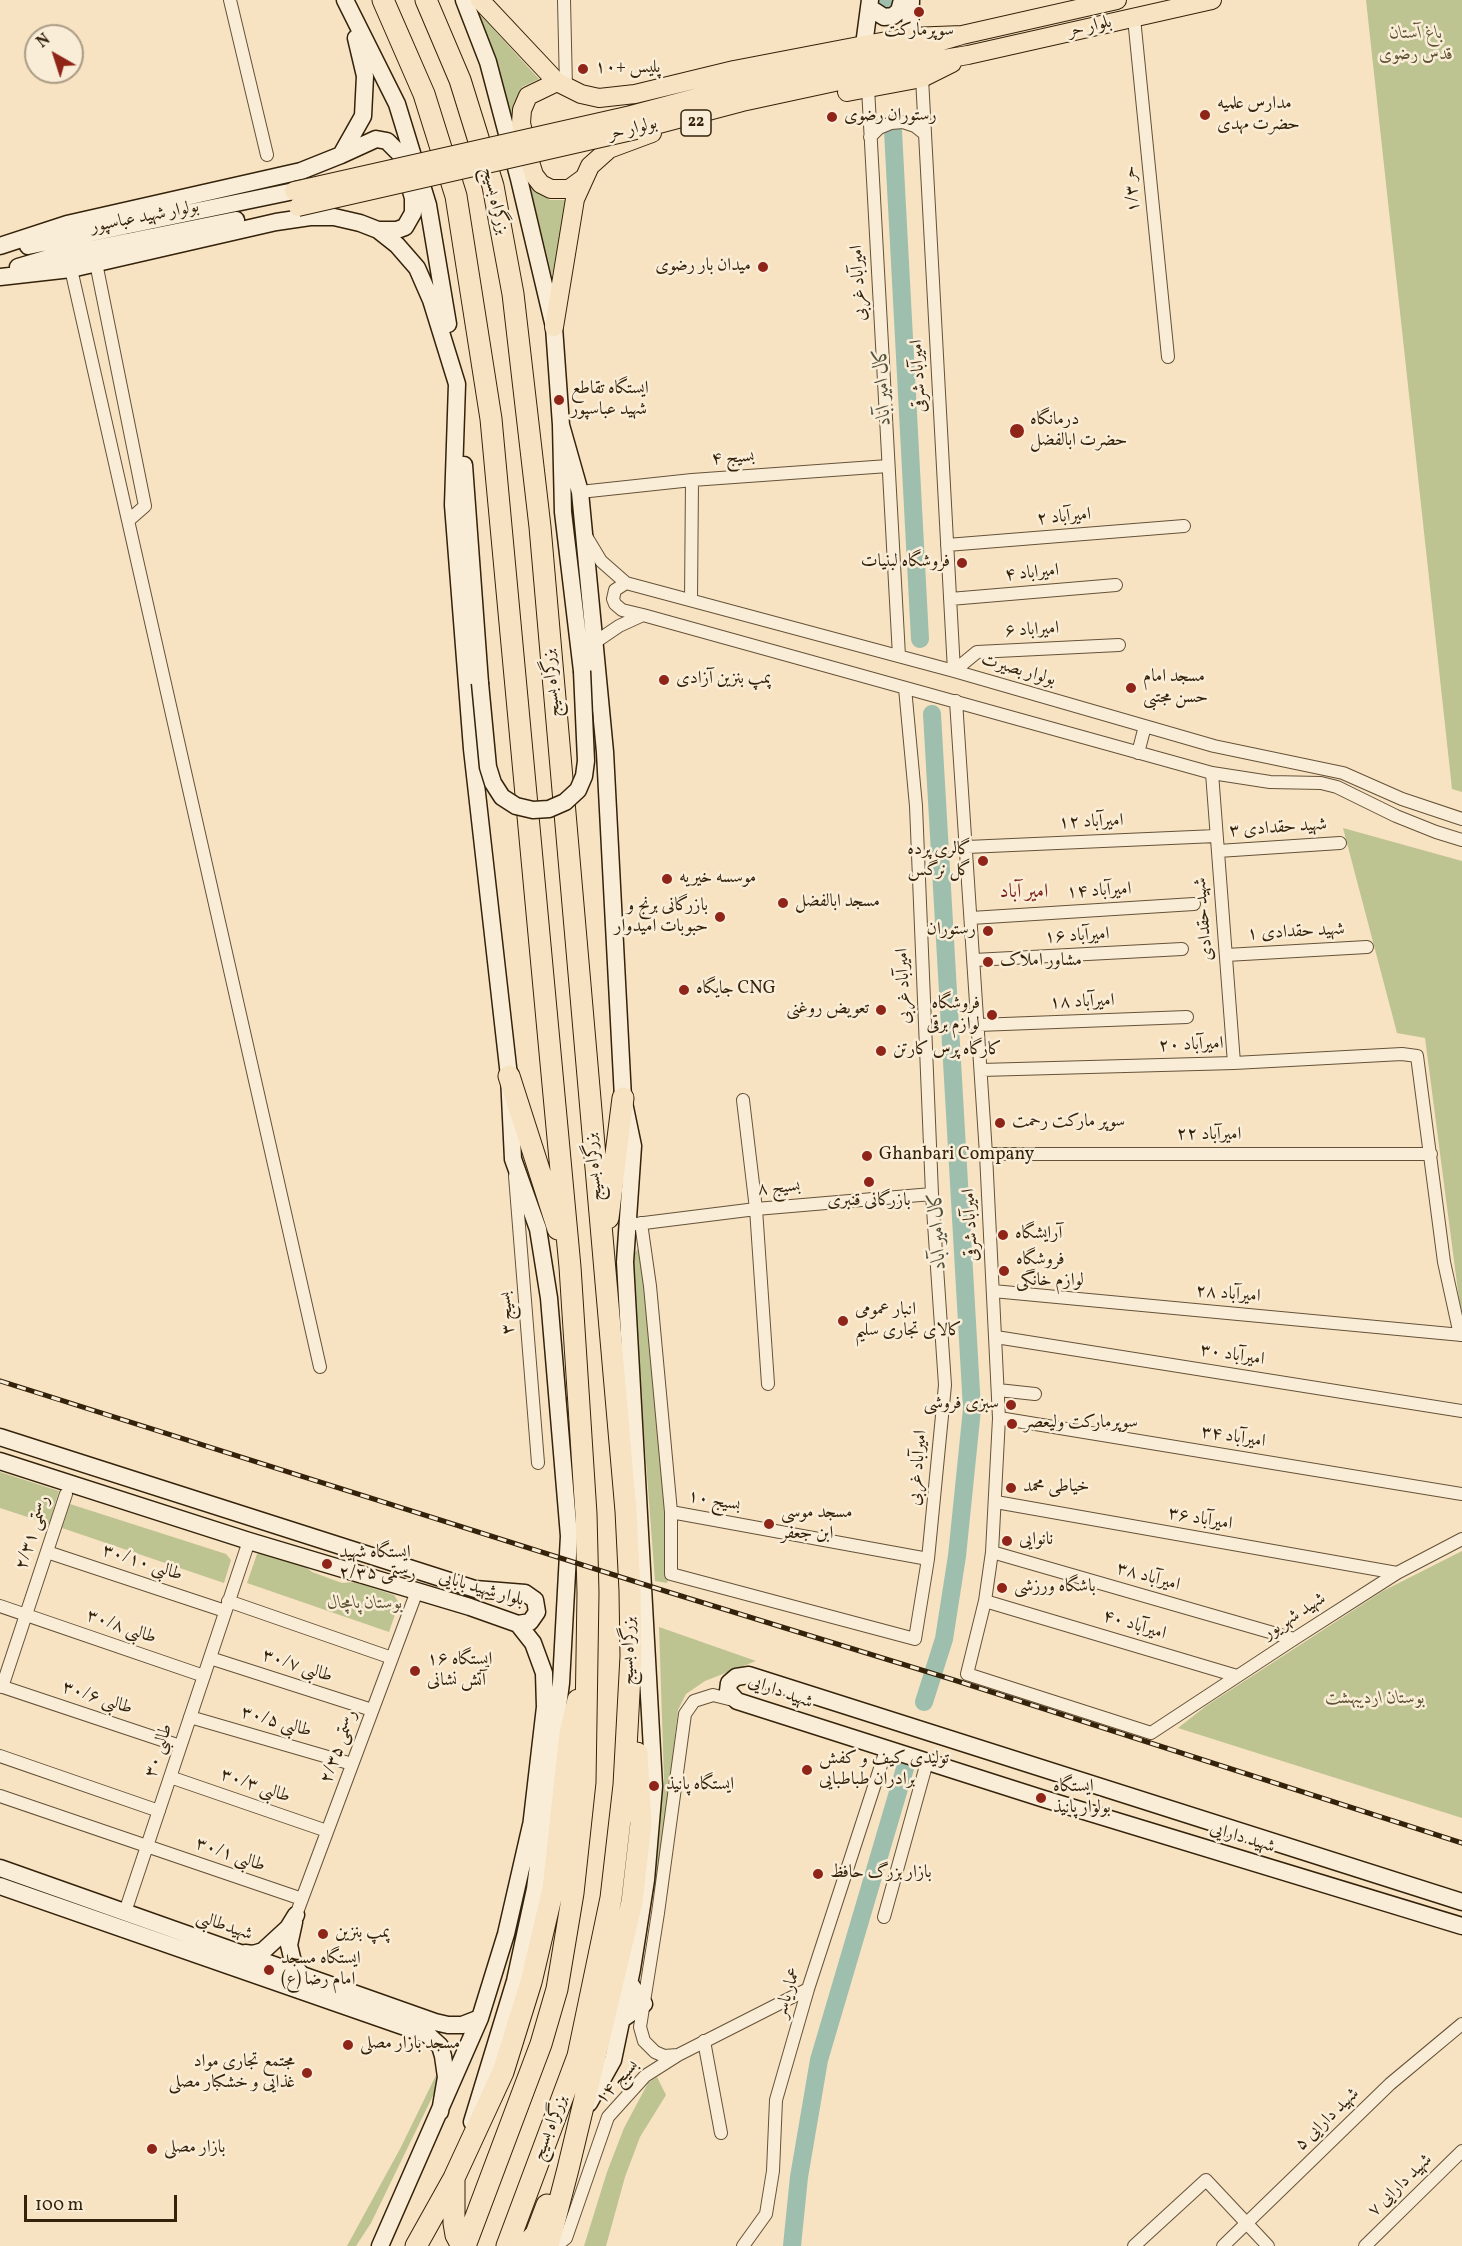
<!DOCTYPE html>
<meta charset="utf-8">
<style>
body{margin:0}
#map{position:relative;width:1462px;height:2246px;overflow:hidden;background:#f7e3c2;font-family:Vollkorn,serif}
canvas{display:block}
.north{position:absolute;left:24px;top:24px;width:60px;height:60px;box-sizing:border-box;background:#faedd7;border:2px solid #ab9c85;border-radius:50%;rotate:321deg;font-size:16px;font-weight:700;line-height:24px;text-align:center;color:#34220a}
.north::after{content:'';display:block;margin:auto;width:21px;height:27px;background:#8f2418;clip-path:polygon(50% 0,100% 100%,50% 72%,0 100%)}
.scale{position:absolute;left:24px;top:2195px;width:153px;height:27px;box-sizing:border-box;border:3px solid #34220a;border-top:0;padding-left:8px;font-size:18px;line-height:21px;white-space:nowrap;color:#34220a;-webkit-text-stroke:4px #faedd7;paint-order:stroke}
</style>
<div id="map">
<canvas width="1462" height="2246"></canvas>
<div class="north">N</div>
<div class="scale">100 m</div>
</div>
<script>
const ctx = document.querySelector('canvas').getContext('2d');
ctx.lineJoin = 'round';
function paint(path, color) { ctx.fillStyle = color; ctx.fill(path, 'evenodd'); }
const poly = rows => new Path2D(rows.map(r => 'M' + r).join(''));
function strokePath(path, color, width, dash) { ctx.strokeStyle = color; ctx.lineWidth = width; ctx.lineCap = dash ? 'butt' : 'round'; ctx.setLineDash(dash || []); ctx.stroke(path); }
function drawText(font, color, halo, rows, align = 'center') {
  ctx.font = font + ' Vollkorn,Amiri,serif'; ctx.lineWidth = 5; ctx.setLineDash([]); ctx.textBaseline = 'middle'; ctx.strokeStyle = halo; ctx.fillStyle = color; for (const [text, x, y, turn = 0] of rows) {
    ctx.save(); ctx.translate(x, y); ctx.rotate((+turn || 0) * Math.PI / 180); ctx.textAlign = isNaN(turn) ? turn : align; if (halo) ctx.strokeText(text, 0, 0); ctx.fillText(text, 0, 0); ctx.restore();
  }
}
const green = poly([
 [1366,0,1462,0,1462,792,1452,789],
 [476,10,539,79,522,87,511,117],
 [530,186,550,200,567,200,552,276],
 [1343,828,1462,861,1462,1322,1425,1038,1397,1033],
 [642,1244,670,1576,667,1583,655,1581,631,1263,631,1257],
 [0,1472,59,1491,49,1524,0,1508],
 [70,1504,226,1554,231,1560,224,1583,62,1528],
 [262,1551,302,1564,312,1572,342,1583,355,1582,394,1595,399,1603,389,1632,247,1583,257,1554],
 [1462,1551,1462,1818,1178,1728,1206,1706,1383,1591],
 [659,1627,756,1661,705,1681,686,1694,678,1710,657,1892,653,1892,664,1779],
 [439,2069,443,2075,371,2223,356,2246,347,2246,401,2147],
 [657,2077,666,2095,640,2137,625,2177,606,2246,584,2246,607,2172,624,2128,648,2083]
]);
const river = poly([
 [886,0,886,9],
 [893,131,920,639],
 [924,1702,944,1639,957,1556,972,1409,932,714],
 [792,2246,799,2177,819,2060,906,1765]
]);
const street = poly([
 [230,0,267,155],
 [564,0,566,87],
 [1134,18,1168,357],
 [922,78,954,671],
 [868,88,899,656],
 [870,137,879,128,891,123,903,122,915,126,925,134],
 [96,263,145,506,129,520],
 [71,269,320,1367],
 [580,492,692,480,888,466],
 [586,536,601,561,626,583,954,671,1214,746,1343,773,1402,799,1462,819],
 [947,545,1184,526],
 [626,583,615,590,613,599,615,604,622,610,643,615],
 [950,599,1116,585],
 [691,600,692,480],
 [594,643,619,626,643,615,1212,773,1270,782,1321,783,1337,787,1396,816,1436,832,1462,840],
 [954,671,977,652,1119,645],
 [956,701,986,1154,999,1418,992,1552,985,1601,967,1674,1151,1733,1294,1639,1397,1573,1462,1539],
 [1138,753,1145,726],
 [1212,773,1234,1063],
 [967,847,1216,836],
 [1218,851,1340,843],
 [971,918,1194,904],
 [1226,955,1367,947],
 [974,960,1182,949],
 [978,1025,1187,1017],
 [981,1070,1234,1063,1402,1054,1417,1056,1444,1262,1460,1335],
 [743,1100,756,1209,768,1384],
 [986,1154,1431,1154],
 [515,1176,538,1463],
 [641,1223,650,1286,671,1512,671,1574,915,1639,928,1559,945,1385,932,1194,916,806,905,688],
 [636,1224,756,1209,932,1194],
 [993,1291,1462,1335],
 [996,1337,1462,1411],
 [998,1390,1035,1394],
 [999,1418,1462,1494],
 [996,1502,1397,1573],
 [671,1512,928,1559],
 [47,1552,225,1611],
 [992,1552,1294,1639],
 [228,1601,392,1658],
 [985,1601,1237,1676],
 [0,1606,204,1676],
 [210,1658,372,1710],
 [0,1686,180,1746],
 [2,1687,66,1494],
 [190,1717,352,1764],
 [0,1756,159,1811],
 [170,1777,327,1831],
 [0,1796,302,1899],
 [125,1912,249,1541],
 [296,1915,417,1591],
 [884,1917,927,1762],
 [704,2041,721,2133],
 [678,2055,664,2056,655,2052,644,2041,640,2027,658,1913,685,1714,694,1701,713,1695,737,1701],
 [556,2246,566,2238,608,2117,645,2076,678,2055,808,1989],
 [743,2246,766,2214,773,2171,776,2100,808,1989,886,1750],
 [1134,2246,1206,2180,1268,2246],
 [1223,2246,1390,2084,1462,2024],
 [1365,2246,1462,2151]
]);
const secondary = poly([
 [345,0,397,104,428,205,448,324],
 [464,0,488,62,519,179,554,327,561,425,563,512,582,671],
 [870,8,884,17,893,16,899,11,902,0],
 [910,37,911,0],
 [864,45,870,0],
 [341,155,376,139,387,141,401,155,413,198,413,213,405,227,397,230,378,230],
 [0,246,67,224,301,171,341,155,363,116,365,76,356,38],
 [28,246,294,191],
 [18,267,52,257,236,220],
 [0,277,71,269,276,222,310,217,334,217,360,223,378,230,397,245,417,268,431,300,457,384,453,505,472,749,509,1076,513,1159,538,1229,549,1298,569,1536,561,1683,535,1889,515,1981,472,2122],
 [561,425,580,492,605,752,623,1098,633,1146,625,1262,654,1786,646,1880,632,1969,613,2060,589,2103],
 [464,465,480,683],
 [0,1437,475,1589,525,1593,535,1600,537,1612,530,1622,518,1624,470,1607,249,1541,0,1461],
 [518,1624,533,1643,544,1673,545,1707,530,1836],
 [0,1868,435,2022,448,2025,462,2025,480,2018],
 [0,1886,428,2035,440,2046,443,2056,446,2077,440,2112],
 [1462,1902,749,1675,736,1677,729,1683,728,1691,737,1701,1041,1798,1462,1926],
 [294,1922,289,1945,294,1966,301,1974],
 [245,1953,253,1954,263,1951,288,1928,296,1915],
 [621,2020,644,2004,629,1982],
 [380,2246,480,2018,506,1934,531,1825]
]);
const primary = poly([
 [480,0,557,82,581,94,599,98,635,94,734,70,864,45,910,37,962,35],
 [557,82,528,96,522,110,521,123,530,162,534,175,541,184,551,189,569,189,584,178],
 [847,92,922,78,952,63],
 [631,115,737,87,907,51,962,35,1117,0],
 [636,130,742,102,932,61,968,55,1212,0],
 [554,327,575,199,590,166,609,149,652,133]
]);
const highway = poly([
 [383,0,424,94,456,196,491,419,570,1267,586,1514,588,1593,585,1782,573,1893,557,1989,541,2044,465,2246],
 [426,0,460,80,493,186,513,294,540,527,626,1511,630,1591,631,1656,624,1785,611,1898,578,2056,507,2246],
 [509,1076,558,1229],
 [608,1218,623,1098],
 [454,2181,454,2223,456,2235,462,2246],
 [416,2246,454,2178,503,2072,531,1982,553,1889,570,1733,578,1700],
 [525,2246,536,2234,547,2205],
 [548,2246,568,2169,632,1902,641,1823,637,1753]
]);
const rail = poly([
 [0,1381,665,1591,954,1680,1462,1843]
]);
const secondaryBridge = poly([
 [480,683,488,767,493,783,502,797,516,806,533,810,549,809,565,802,578,790,584,776,586,761,582,671]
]);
const primaryBridge = poly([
 [294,191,631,115],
 [298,207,636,130]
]);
const markers = [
 [919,12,6,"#8f2418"],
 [583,69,6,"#8f2418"],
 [1205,115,6,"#8f2418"],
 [832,117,6,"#8f2418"],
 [763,267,6,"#8f2418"],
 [559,400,6,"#8f2418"],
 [1017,431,8,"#8f2418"],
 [962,563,6,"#8f2418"],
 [664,680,6,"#8f2418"],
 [1131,688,6,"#8f2418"],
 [983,861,6,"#8f2418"],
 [667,879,6,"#8f2418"],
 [783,903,6,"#8f2418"],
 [720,917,6,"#8f2418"],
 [988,931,6,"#8f2418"],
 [988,962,6,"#8f2418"],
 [684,990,6,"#8f2418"],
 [881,1010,6,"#8f2418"],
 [992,1015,6,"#8f2418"],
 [881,1051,6,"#8f2418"],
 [1000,1123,6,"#8f2418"],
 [867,1156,6,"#8f2418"],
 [869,1182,6,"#8f2418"],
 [1003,1235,6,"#8f2418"],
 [1004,1271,6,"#8f2418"],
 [843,1321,6,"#8f2418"],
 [1011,1405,6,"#8f2418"],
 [1012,1424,6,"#8f2418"],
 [1011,1488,6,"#8f2418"],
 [769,1524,6,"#8f2418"],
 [1007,1541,6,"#8f2418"],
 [327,1564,6,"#8f2418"],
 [1002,1588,6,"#8f2418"],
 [415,1671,6,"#8f2418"],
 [807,1770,6,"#8f2418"],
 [654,1786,6,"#8f2418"],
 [1041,1798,6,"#8f2418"],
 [818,1874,6,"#8f2418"],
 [323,1934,6,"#8f2418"],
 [269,1970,6,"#8f2418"],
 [348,2045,6,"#8f2418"],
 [307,2073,6,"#8f2418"],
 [152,2149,6,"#8f2418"]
];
const shields = [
 [696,123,30]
];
const shieldNames = [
 ["22",696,123]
];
const streetNames = [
 ["بلوار حر",1090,28,-13],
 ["بولوار حر",633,130,-14],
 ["حر ۱/۳",1133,189,-96],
 ["بزرگراه بسیج",494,201,77],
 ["بولوار شهید عباسپور",145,218,-11],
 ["امیرآباد غربی",860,283,-93],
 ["امیرآباد شرقی",920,376,-93],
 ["بسیج ۴",733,459,-4],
 ["امیرآباد ۲",1064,518,-5],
 ["امیراباد ۴",1032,574,-5],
 ["امیراباد ۶",1032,631,-3],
 ["بولوار بصیرت",1018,671,16],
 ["بزرگراه بسیج",553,683,-95],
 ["امیرآباد ۱۲",1091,823,-2],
 ["شهید حقدادی ۳",1278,829,-4],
 ["امیرآباد ۱۴",1099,892,-3],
 ["شهید حقدادی",1205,919,-95],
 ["شهید حقدادی ۱",1296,933,-3],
 ["امیرآباد ۱۶",1077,937,-3],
 ["امیرآباد غربی",905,986,-92],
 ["امیرآباد ۱۸",1082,1003,-2],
 ["امیرآباد ۲۰",1191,1046,-2],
 ["امیرآباد ۲۲",1209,1136],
 ["بزرگراه بسیج",595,1167,-95],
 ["بسیج ۸",779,1189,-5],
 ["امیرآباد شرقی",972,1225,-93],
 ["امیرآباد ۲۸",1228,1295,5],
 ["بسیج ۳",508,1313,-95],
 ["امیرآباد ۳۰",1232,1356,9],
 ["امیرآباد ۳۴",1233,1438,9],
 ["امیرآباد غربی",919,1468,-85],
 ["بسیج ۱۰",714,1502,10],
 ["امیرآباد ۳۶",1200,1520,10],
 ["رستمی ۲/۳۱",34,1533,-72],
 ["طالبی ۳۰/۱۰",142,1564,18],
 ["امیرآباد ۳۸",1148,1578,16],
 ["بلوار شهید بابایی",481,1590,16],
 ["شهید شهریور",1295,1617,-33],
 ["امیرآباد ۴۰",1134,1626,17],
 ["طالبی ۳۰/۸",121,1628,19],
 ["بزرگراه بسیج",630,1651,-89],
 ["طالبی ۳۰/۷",297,1667,18],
 ["شهید دارایی",780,1693,20],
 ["طالبی ۳۰/۶",97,1699,18],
 ["طالبی ۳۰/۵",276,1723,16],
 ["رستمی ۲/۳۵",340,1747,-70],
 ["طالبی ۳۰",160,1751,-72],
 ["طالبی ۳۰/۳",255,1787,19],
 ["شهید دارایی",1242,1839,17],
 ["طالبی ۳۰/۱",230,1856,19],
 ["شهیدطالبی",224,1927,19],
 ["عمار یاسر",789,1993,-73],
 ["بسیج ۱۴",618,2083,-47],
 ["شهید دارایی ۵",1328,2120,-44],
 ["بزرگراه بسیج",551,2128,-69],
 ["شهید دارایی ۷",1401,2186,-44]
];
const poiNames = [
 ["سوپرمارکت",919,32,"center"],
 ["پلیس +۱۰",595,69],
 ["مدارس علمیه",1217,105],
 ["حضرت مهدی",1217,126],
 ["رستوران رضوی",844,117],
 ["میدان بار رضوی",751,267,"right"],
 ["ایستگاه تقاطع",571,390],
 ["شهید عباسپور",571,411],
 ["درمانگاه",1030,421],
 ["حضرت ابالفضل",1030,442],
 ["فروشگاه لبنیات",950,563,"right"],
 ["مسجد امام",1143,678],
 ["حسن مجتبی",1143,699],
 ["پمپ بنزین آزادی",676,680],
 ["گالری پرده",971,851,"right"],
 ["گل نرگس",971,872,"right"],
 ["موسسه خیریه",679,879],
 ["مسجد ابالفضل",795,903],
 ["بازرگانی برنج و",708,907,"right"],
 ["حبوبات امیدوار",708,928,"right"],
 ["رستوران",976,931,"right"],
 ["مشاور املاک",1000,962],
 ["جایگاه CNG",696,990],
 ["فروشگاه",980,1005,"right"],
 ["لوازم برقی",980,1026,"right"],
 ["تعویض روغنی",869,1010,"right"],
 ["کارگاه پرس کارتن",893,1051],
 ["سوپر مارکت رحمت",1012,1123],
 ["Ghanbari Company",879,1156],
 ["بازرگانی قنبری",869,1202,"center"],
 ["آرایشگاه",1015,1235],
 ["فروشگاه",1016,1261],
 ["لوازم خانگی",1016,1282],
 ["انبار عمومی",855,1311],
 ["کالای تجاری سلیم",855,1332],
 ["سبزی فروشی",999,1405,"right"],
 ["سوپرمارکت ولیعصر",1024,1424],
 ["خیاطی محمد",1023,1488],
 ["مسجد موسی",781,1514],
 ["ابن جعفر",781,1535],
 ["نانوایی",1019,1541],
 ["ایستگاه شهید",339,1554],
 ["رستمی ۲/۳۵",339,1575],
 ["باشگاه ورزشی",1014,1588],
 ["ایستگاه ۱۶",427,1661],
 ["آتش نشانی",427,1682],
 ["تولیدی کیف و کفش",819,1760],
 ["برادران طباطبایی",819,1781],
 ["ایستگاه پانیذ",666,1786],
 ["ایستگاه",1053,1788],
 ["بولوار پانیذ",1053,1809],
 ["بازار بزرگ حافظ",830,1874],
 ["پمپ بنزین",335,1934],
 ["ایستگاه مسجد",281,1960],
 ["امام رضا (ع)",281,1981],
 ["مسجد بازار مصلی",360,2045],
 ["مجتمع تجاری مواد",295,2063,"right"],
 ["غذایی و خشکبار مصلی",295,2084,"right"],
 ["بازار مصلى",164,2149]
];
const parkNames = [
 ["باغ آستان",1416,35],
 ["قدس رضوی",1416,56],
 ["بوستان پامچال",365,1605],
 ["بوستان اردیبهشت",1375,1700]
];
const waterNames = [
 ["کال امیر آباد",884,386,-93],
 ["کال امیر آباد",939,1230,-93]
];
const neighbourhoodNames = [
 ["امیر آباد",1024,893]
];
paint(green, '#bec392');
strokePath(river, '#9ebfae', 18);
strokePath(street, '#655238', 14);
strokePath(secondary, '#34220a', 19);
strokePath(primary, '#34220a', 20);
strokePath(highway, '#34220a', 23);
strokePath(street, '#faedd7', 12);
strokePath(secondary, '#faedd7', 16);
strokePath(primary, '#f7e3c2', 18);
strokePath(highway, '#f7e3c2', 21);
strokePath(rail, '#34220a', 5);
strokePath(rail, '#faedd7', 3, [9]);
strokePath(secondaryBridge, '#34220a', 19, []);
strokePath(primaryBridge, '#34220a', 20, []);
strokePath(secondaryBridge, '#faedd7', 16);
strokePath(primaryBridge, '#f7e3c2', 18);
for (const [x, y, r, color] of markers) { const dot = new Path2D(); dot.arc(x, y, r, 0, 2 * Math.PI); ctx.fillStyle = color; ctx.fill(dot); strokePath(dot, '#faedd7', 2); }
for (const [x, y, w] of shields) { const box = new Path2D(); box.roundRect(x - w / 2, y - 13, w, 26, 4.5); ctx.fillStyle = '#faedd7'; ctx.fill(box); strokePath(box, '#34220a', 1.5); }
drawText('bold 16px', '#34220a', null, shieldNames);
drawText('18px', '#34220a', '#faedd7', streetNames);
drawText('18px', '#34220a', '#faedd7', poiNames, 'left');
drawText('italic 18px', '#5d5233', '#faedd7', parkNames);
drawText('italic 20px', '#54513b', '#faedd7', waterNames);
drawText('20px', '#7a1f14', '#faedd7', neighbourhoodNames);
</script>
